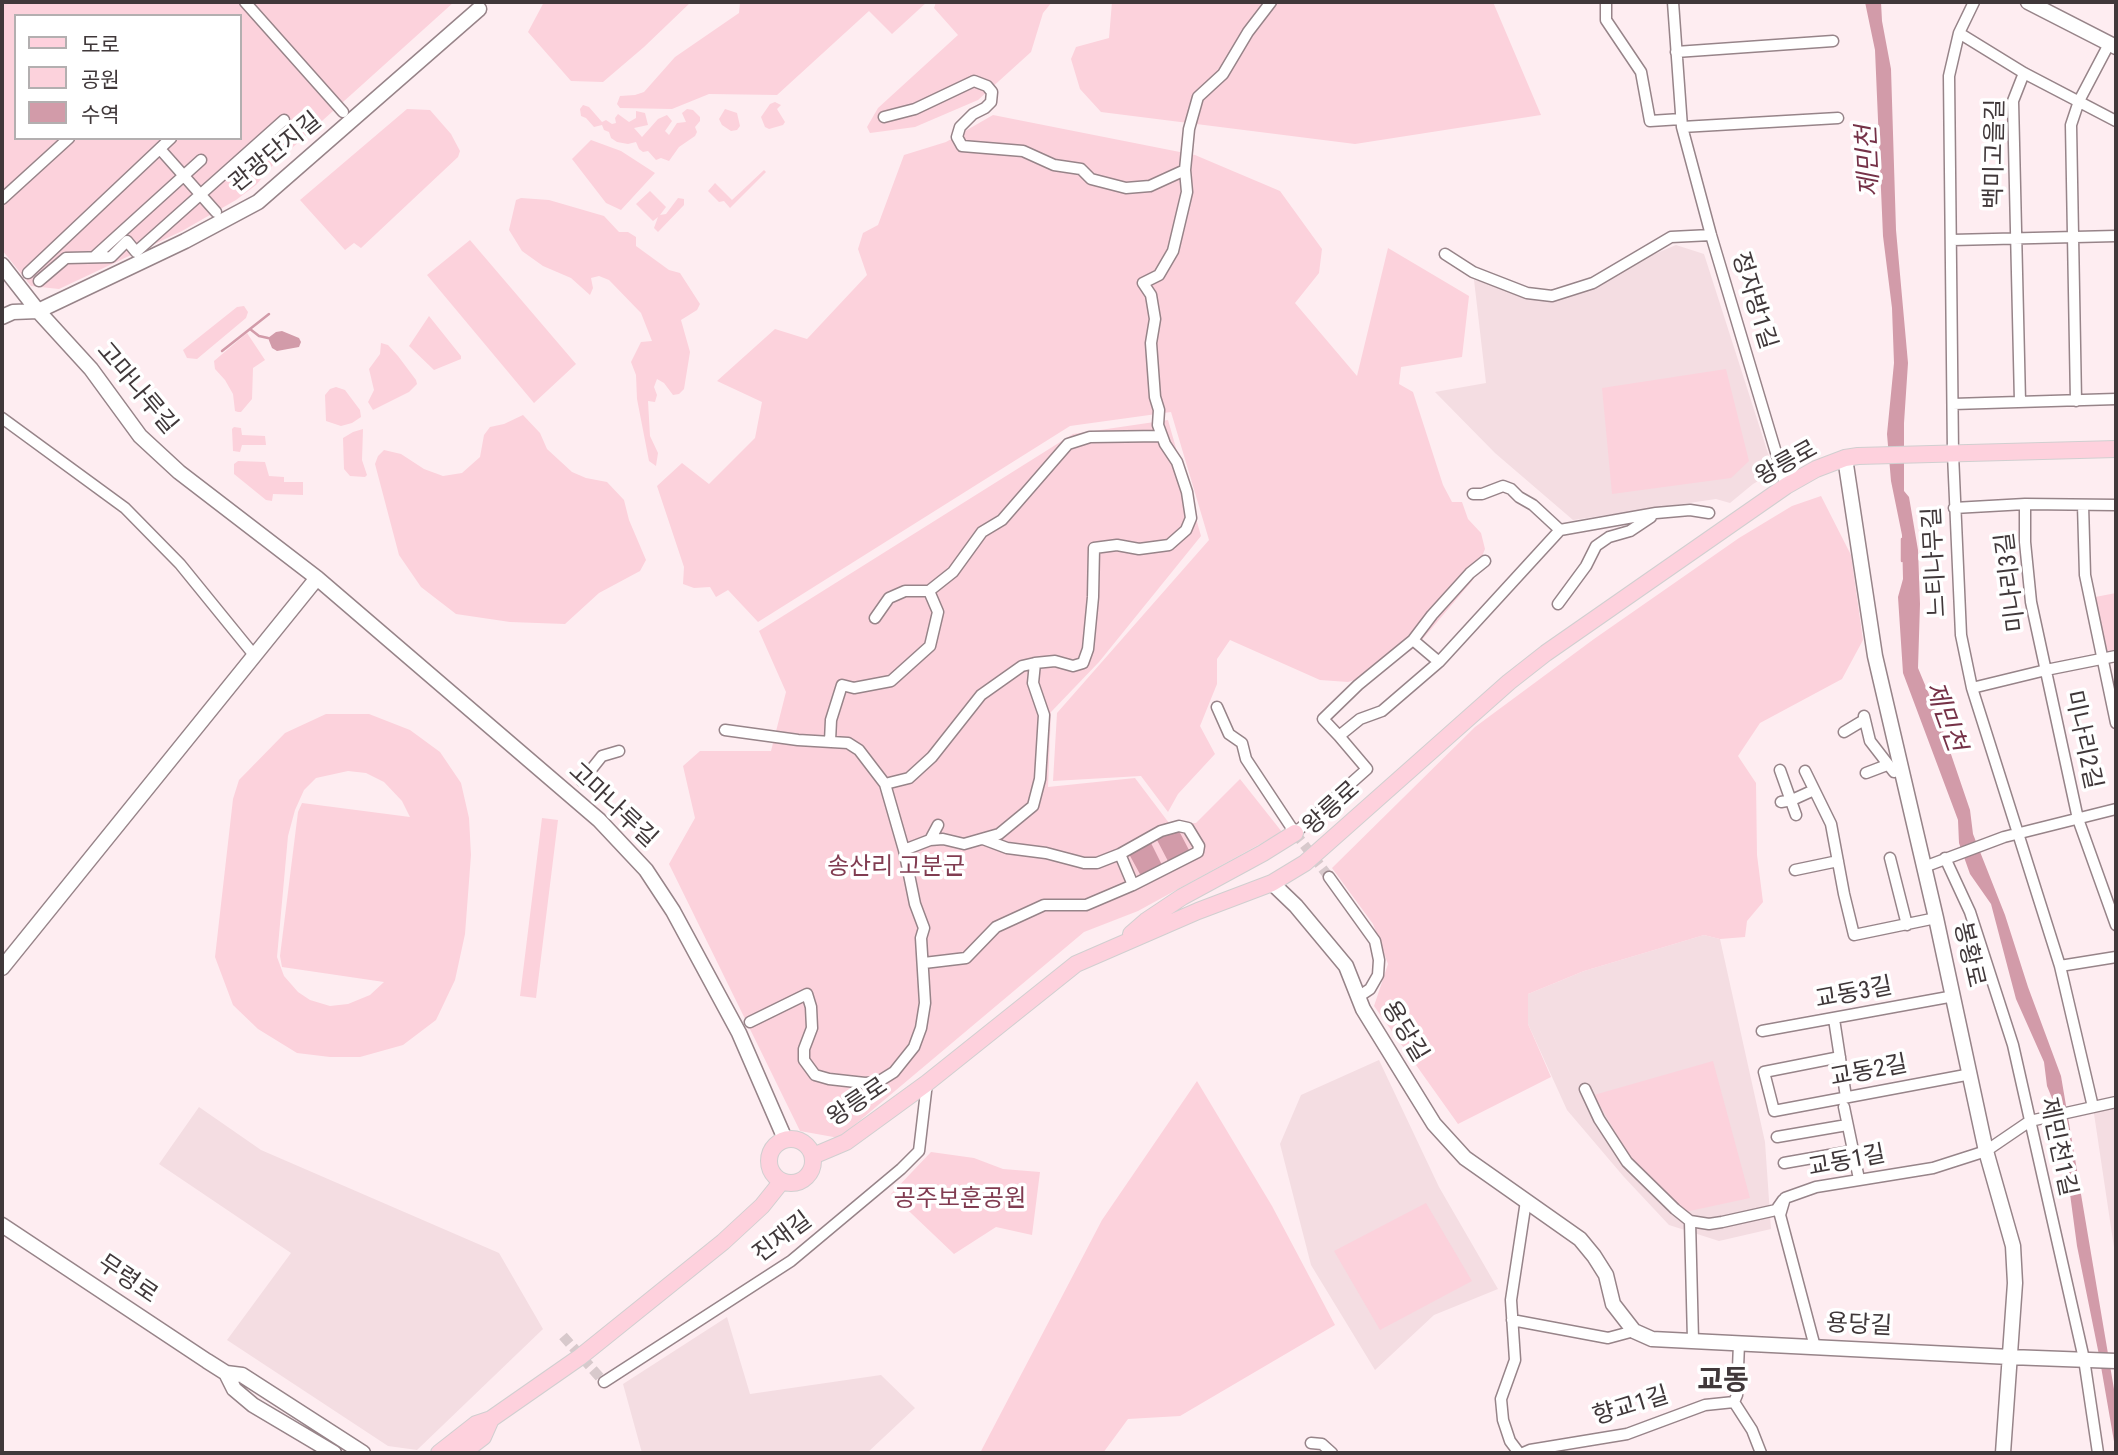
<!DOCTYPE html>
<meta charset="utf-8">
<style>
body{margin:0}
#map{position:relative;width:2118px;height:1455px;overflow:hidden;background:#feedf1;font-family:"Roboto Condensed","Noto Sans KR",sans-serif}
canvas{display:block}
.frame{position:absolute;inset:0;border:4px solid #40383a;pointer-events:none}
.legend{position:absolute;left:14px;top:14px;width:228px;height:126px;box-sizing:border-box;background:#fff;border:2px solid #b3afb0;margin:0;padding:9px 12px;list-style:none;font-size:21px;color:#40383a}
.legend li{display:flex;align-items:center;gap:14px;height:35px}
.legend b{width:35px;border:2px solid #b3afb0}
</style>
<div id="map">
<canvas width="2118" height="1455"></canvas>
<div class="frame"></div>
<ul class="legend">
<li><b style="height:9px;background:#fed1dd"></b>도로</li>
<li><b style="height:19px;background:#fcd2dc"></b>공원</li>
<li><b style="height:19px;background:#d29ba9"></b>수역</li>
</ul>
</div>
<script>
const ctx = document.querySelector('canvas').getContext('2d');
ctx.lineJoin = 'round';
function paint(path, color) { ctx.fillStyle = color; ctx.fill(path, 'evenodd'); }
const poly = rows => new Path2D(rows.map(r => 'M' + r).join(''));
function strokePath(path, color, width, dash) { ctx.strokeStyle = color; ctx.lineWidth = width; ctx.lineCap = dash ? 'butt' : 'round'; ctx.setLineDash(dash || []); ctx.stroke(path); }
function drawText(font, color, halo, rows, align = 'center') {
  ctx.font = font + ' "Roboto Condensed","Noto Sans KR",sans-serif'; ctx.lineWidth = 7; ctx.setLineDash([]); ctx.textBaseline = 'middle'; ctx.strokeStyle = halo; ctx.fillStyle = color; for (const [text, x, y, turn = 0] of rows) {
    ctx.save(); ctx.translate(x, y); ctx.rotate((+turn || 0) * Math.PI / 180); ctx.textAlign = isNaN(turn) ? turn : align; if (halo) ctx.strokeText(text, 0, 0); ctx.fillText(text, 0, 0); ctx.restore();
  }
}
const built = poly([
 [1676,245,1704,254,1774,472,1753,484,1730,503,1716,499,1573,520,1495,453,1435,392,1486,383,1474,280,1539,294,1567,291],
 [1704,935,1720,939,1765,1142,1771,1229,1719,1241,1669,1225,1624,1177,1567,1110,1528,1024,1528,994,1584,971],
 [1379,1060,1439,1187,1498,1289,1434,1315,1375,1370,1311,1265,1280,1144,1301,1095],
 [2116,1103,2116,1261,2093,1107],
 [199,1107,261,1150,499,1253,543,1329,417,1450,388,1446,227,1340,291,1253,159,1164],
 [727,1317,750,1394,881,1375,915,1408,867,1453,642,1453,623,1384]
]);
const green = poly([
 [2,2,454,2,272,166,256,185,236,200,182,231,59,289,31,286,2,250],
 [16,16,240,16,240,138,16,138],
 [544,2,691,2,644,47,603,82,571,81,528,32],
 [740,2,927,2,892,34,869,11,777,95,709,94,672,109,620,108,617,104,620,96,635,95,644,92,675,57,739,13],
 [936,2,1052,2,1043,13,1031,52,978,100,915,127,870,133,867,127,878,108,958,35,934,8],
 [1112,2,1493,2,1541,115,1355,144,1101,112,1080,89,1071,59,1076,47,1109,38],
 [775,102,781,105,777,109,785,122,783,125,769,129,765,127,761,117,770,104],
 [583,105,589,107,602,122,606,120,612,124,616,123,615,118,618,114,629,122,636,118,636,111,645,113,648,125,634,128,642,137,658,119,667,115,672,121,665,131,669,135,677,123,686,122,682,113,687,109,693,110,700,117,700,121,695,127,697,132,695,136,679,147,669,161,661,158,656,160,648,151,643,152,639,149,636,142,628,144,617,142,611,138,609,132,604,130,602,125,594,127,586,118,581,116,580,109],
 [407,109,430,110,451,134,460,151,458,157,361,248,354,243,345,250,300,200],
 [725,109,737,113,740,126,737,130,731,131,722,125,719,119],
 [993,115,1195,155,1280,191,1322,249,1319,273,1295,303,1357,376,1388,248,1469,296,1462,357,1401,367,1399,384,1413,392,1443,485,1452,502,1462,502,1468,519,1481,533,1485,549,1472,581,1415,648,1370,675,1348,682,1320,680,1230,640,1217,659,1217,684,1200,726,1215,754,1178,794,1168,812,1141,776,1053,781,1057,713,1209,540,1171,412,1070,426,758,622,728,590,716,597,710,587,694,588,683,584,684,567,657,486,682,463,709,484,755,438,762,402,717,381,775,329,807,339,867,275,858,249,863,233,878,225,904,155,946,142],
 [591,140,621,151,655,173,621,210,606,203,572,159],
 [764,170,766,172,730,208,724,201,719,202,708,191,715,183,732,200],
 [650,191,666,207,660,215,666,214,678,198,684,199,684,205,658,232,654,228,658,217,653,221,636,204],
 [521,198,549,200,604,216,619,232,628,232,636,237,636,246,669,270,680,273,700,304,697,310,681,320,690,352,684,389,679,394,673,395,664,383,657,379,654,387,657,395,655,402,648,401,650,436,658,453,656,466,649,461,637,399,636,375,631,362,641,342,652,341,641,313,609,280,599,276,591,278,593,288,590,295,571,278,543,266,522,251,509,230,516,200],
 [470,240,576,364,534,403,427,275],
 [244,306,248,312,246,318,197,359,187,358,183,350,237,307],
 [429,316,461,356,461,359,434,370,409,346],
 [247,333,265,360,253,368,252,399,241,412,238,412,235,411,233,394,225,380,215,369,214,361],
 [381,343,388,345,398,356,416,380,417,384,409,392,373,410,368,402,374,390,369,369,380,354],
 [1726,369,1749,461,1731,478,1612,494,1602,388],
 [336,387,345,390,360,410,361,417,352,423,341,426,326,421,325,395,330,389],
 [523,415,540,433,547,449,572,472,586,478,607,482,624,500,629,520,646,560,640,571,599,593,565,624,510,622,456,614,421,587,399,555,375,464,378,456,384,450,401,454,424,469,443,476,462,473,480,457,484,435,490,427,504,424],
 [1168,420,1201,536,1099,662,1051,712,1048,787,1135,778,1169,823,1196,823,1240,779,1282,832,1138,911,1084,932,839,1138,800,1131,669,864,695,818,683,766,700,751,771,751,786,692,759,631,1073,434],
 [234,427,241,428,242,435,265,436,266,445,242,445,240,452,233,451,232,429],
 [363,429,362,460,367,475,365,477,350,476,344,469,343,438,353,432],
 [238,461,265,462,269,476,284,477,284,482,303,482,303,495,273,494,272,501,266,500,234,474,234,464],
 [1821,496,1851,555,1863,640,1842,679,1760,723,1738,756,1756,783,1757,855,1763,902,1747,921,1745,937,1720,939,1704,935,1584,971,1528,994,1528,1024,1551,1077,1458,1124,1374,1006,1388,964,1373,924,1332,868,1475,727,1594,639,1739,538,1792,506],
 [2116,593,2116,651,2101,654,2090,598],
 [326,714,369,714,410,730,440,752,461,783,469,818,471,855,465,934,455,980,436,1020,403,1045,360,1057,330,1057,297,1053,258,1029,233,1005,215,957,233,799,239,780,285,733],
 [348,771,366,773,384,782,402,801,410,817,302,803,298,812,280,956,282,967,384,982,370,995,348,1004,330,1006,310,1000,298,992,284,976,277,957,288,836,295,810,304,790,316,778],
 [542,818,558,820,536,998,520,996],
 [1713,1061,1750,1198,1685,1212,1629,1156,1594,1095],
 [1197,1081,1272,1206,1335,1325,1180,1416,1128,1419,1103,1453,980,1453,1102,1220],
 [931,1152,974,1158,1003,1169,1040,1172,1032,1235,996,1227,954,1254,891,1194],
 [1426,1203,1472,1281,1380,1330,1334,1251]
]);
const water = poly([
 [1865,2,1881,2,1882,21,1891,69,1896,230,1908,363,1904,423,1904,491,1909,497,1918,550,1920,604,1918,668,1938,716,1970,810,1973,834,2005,915,2028,987,2061,1076,2116,1401,2116,1453,2099,1355,2077,1246,2063,1142,2063,1125,2047,1086,2044,1062,2016,999,1991,904,1970,874,1959,843,1958,820,1903,673,1898,597,1903,579,1902,535,1891,481,1887,434,1894,363,1892,308,1883,236,1875,50],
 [282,331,299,338,301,342,299,347,277,351,272,348,268,338,276,332],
 [1178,829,1190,852,1169,863,1157,840],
 [1151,843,1162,865,1141,876,1129,854]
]);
const stream = poly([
 [250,329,259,336,268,338],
 [222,351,269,314],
 [1902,539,1902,561]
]);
const streetTunnel = poly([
 [1295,833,1329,877],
 [563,1336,604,1382]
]);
const street = poly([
 [245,2,343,112],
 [1673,2,1682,127,1711,235,1786,486],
 [1974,2,1959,33,1949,76,1953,454,1961,635,1972,688,2060,966,2093,1107],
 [1606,4,1606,20,1641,72,1650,121,1681,119],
 [1959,33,2024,73,2116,121],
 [1676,52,1833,41],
 [884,117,915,109,974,81,987,86,992,92,991,102,985,108,973,114,960,127,957,137,962,146,1023,151,1054,165,1081,169,1091,179,1126,188,1150,186,1185,170],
 [1682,127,1838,118],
 [160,149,216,212],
 [2,199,69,138],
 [1952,240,2116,236],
 [1445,254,1473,272,1527,293,1552,296,1593,283,1671,237,1711,235],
 [94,257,201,160],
 [28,273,171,138],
 [39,281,66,258,111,257,127,241,136,252,284,120],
 [2076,401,2071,125,2079,101,2109,44],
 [2020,402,2013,101,2024,73],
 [1953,404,2116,399],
 [2,418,125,508,180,564,254,655],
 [1473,494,1482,494,1503,486,1511,489,1519,497,1533,505,1560,530],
 [2025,504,2025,542,2031,602,2078,819,2116,925],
 [2083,505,2085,575,2116,723],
 [1954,508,2025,504,2116,505],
 [1558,604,1586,566,1596,546,1609,537,1630,531,1651,517],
 [875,618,889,598,905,591,929,591],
 [1413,640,1432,615,1470,573,1485,561],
 [1972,688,2046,670,2116,656],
 [1217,707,1229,734,1242,743,1246,759,1295,833,1367,769,1339,736,1360,719,1382,711,1439,662,1560,530,1656,513,1690,510,1709,513],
 [1864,716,1870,741,1894,772,1901,770],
 [725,730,798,740,848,743,859,750,885,784],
 [1844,732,1864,720],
 [1339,736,1323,719,1358,685,1413,640,1439,662],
 [830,741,831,720,842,685,854,688,891,681,930,646,938,612,929,591,953,572,982,532,1002,520,1068,444,1090,437,1162,436],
 [1780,770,1796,815],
 [1805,771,1831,824,1844,894,1854,935,1936,918],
 [1866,773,1887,765],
 [582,781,602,756,619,751],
 [1781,802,1792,800,1814,790],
 [930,840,938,825],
 [904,850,885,784,909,778,932,757,981,695,1022,666,1035,663],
 [1120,854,1161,831,1179,826,1188,828,1199,846,1198,852,1133,885],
 [1890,858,1907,925],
 [1945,858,1970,912,2013,1045,2084,1359,2098,1453],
 [1924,867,2004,837,2116,809],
 [1795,870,1838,861],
 [1329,877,1375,941,1379,960,1378,975,1370,989,1358,997],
 [924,963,966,958,996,927,1044,905,1086,905,1133,885,1120,854,1097,863,1084,863,1046,853,1007,848,983,839],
 [2060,966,2116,957],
 [1834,1019,1846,1097],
 [750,1022,807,994,811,1007,812,1028,804,1049,804,1060,815,1075,829,1079,865,1083,878,1082,894,1072,914,1047,921,1028,925,1003,921,938,924,928,915,904,904,850,930,840,943,839,964,844,999,834,1033,806,1040,779,1044,715,1033,683,1035,663,1055,661,1073,666,1083,663,1088,649,1093,597,1094,548,1117,545,1139,549,1169,545,1186,530,1191,518,1187,492,1177,462,1165,444,1158,425,1159,410,1155,397,1151,343,1155,319,1151,295,1143,283,1159,275,1173,251,1187,192,1185,170,1189,129,1198,97,1223,74,1248,32,1271,2],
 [1762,1031,1954,996],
 [1840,1057,1764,1072,1774,1111,1971,1074],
 [1585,1089,1599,1119,1627,1162,1675,1209,1690,1221,1709,1224,1722,1222,1776,1210,1783,1200],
 [1844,1107,1859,1179],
 [1777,1137,1847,1125],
 [1784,1163,1852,1151],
 [1690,1221,1693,1340],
 [1512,1320,1608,1338,1634,1331],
 [1815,1347,1780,1215,1785,1198,1816,1187,1933,1168,1986,1151,2030,1121,2116,1102],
 [604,1382,791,1261,901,1169,919,1151,927,1083],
 [1734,1402,1737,1395,1739,1343],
 [1734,1402,1752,1430,1761,1453],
 [1311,1443,1322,1444,1332,1453],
 [1519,1453,1510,1441,1503,1420,1501,1399,1515,1360,1511,1300,1526,1201],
 [1523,1453,1530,1450,1627,1434,1705,1405,1734,1402]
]);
const secondary = poly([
 [2028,2,2116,47],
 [2,265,38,311,91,369,140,436,179,472,317,578,599,820,646,870,673,911,739,1033,785,1139],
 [2,317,13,312,38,311,185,241,258,202,479,9],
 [1845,458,1875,656,1936,918,1986,1151,2013,1246,2015,1283,2003,1453],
 [1272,883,1296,906,1346,966,1363,1009,1434,1124,1465,1158,1580,1239,1594,1256,1606,1275,1613,1304,1634,1331,1652,1339,2010,1357,2116,1361],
 [2,968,317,578],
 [2,1225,207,1361,226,1373,242,1375,363,1453],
 [226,1373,234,1389,253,1405,334,1453]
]);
const primary = poly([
 [1131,934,1146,921,1182,897,1263,853,1295,833],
 '769 1161a22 22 0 1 1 44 0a22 22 0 1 1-44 0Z',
 [813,1156,846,1142,927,1083,1076,964,1198,911,1272,883,1305,863,1509,682,1546,653,1786,486,1816,469,1845,458,1858,456,2116,449],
 [439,1453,476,1424,491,1419,580,1357,723,1242,762,1206,782,1181],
 [462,1453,483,1437,491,1419]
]);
const streetNames = [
 ["관광단지길",276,153,-39],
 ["백미고을길",1996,154,-89],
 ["정자방1길",1753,301,73],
 ["고마나루길",136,389,50],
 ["왕릉로",1787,464,-29],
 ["느티나무길",1936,562,-93],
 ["미나리3길",2012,582,-97],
 ["미나리2길",2082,740,78],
 ["고마나루길",612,806,43],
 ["왕릉로",1332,809,-42],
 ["봉황로",1968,955,77],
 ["교동3길",1854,994,-11],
 ["용당길",1404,1032,59],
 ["교동2길",1869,1072,-11],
 ["왕릉로",858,1103,-34],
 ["제민천1길",2057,1147,78],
 ["교동1길",1847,1162,-11],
 ["진재길",783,1238,-37],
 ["무령로",127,1280,34],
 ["용당길",1859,1326,3],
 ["향교1길",1631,1407,-17]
];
const parkNames = [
 ["송산리 고분군",896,868],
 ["공주보훈공원",960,1200]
];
const waterNames = [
 ["제민천",1870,161,-93],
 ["제민천",1944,717,70]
];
const quarterNames = [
 ["교동",1723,1382]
];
paint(built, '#f4dde2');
paint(green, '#fcd2dc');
paint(water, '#d29ba9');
strokePath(stream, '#d29ba9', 2.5);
strokePath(streetTunnel, '#d8c9cc', 10, [10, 5]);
strokePath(street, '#978489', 13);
strokePath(secondary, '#978489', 17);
strokePath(primary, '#d1cfd0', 18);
strokePath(street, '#fff', 10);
strokePath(secondary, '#fff', 14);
strokePath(primary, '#fed1dd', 16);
drawText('24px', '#40383a', '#fff', streetNames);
drawText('24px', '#813c51', '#fff', parkNames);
drawText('italic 26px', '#753147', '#fff', waterNames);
drawText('bold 28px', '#40383a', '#fff', quarterNames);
</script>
